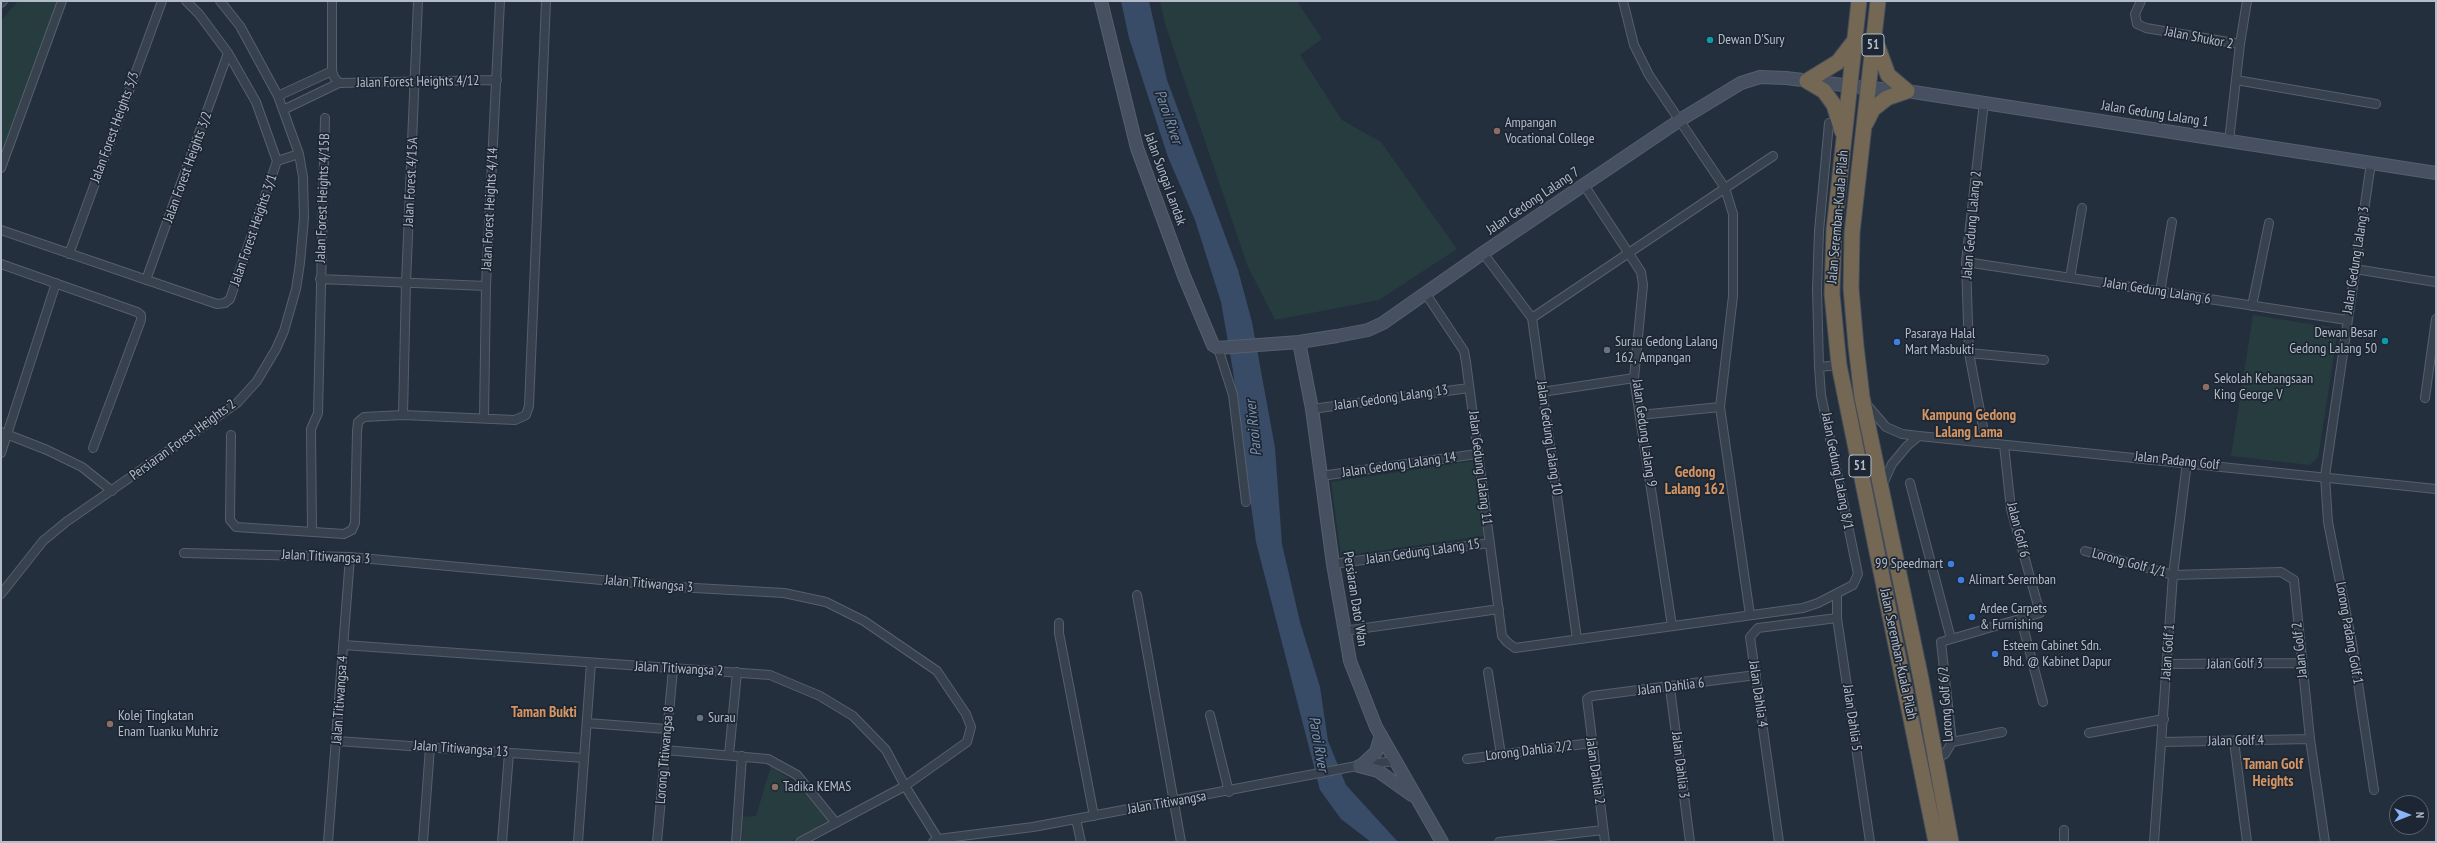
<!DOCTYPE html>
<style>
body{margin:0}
#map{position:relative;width:2437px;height:843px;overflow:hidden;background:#242f3e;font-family:"PT Sans Narrow",sans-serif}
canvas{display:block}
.frame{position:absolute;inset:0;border:2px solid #b4bcc9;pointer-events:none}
.north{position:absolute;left:2389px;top:795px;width:40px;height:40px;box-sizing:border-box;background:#1d2633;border:1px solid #59626f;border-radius:50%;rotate:90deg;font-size:11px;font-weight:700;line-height:16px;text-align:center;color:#b4bcc9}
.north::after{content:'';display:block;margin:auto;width:14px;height:18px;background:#8ab4f8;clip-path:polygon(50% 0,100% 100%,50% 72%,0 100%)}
</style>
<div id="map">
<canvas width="2437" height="843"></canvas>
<div class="frame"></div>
<div class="north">N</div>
</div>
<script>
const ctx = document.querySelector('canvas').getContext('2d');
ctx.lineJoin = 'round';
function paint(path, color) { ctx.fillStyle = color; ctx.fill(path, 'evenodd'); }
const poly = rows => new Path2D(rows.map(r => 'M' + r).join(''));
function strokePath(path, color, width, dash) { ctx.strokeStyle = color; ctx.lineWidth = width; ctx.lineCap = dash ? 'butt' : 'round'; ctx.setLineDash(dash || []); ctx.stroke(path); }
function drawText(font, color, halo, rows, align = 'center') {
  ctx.font = font + ' "PT Sans Narrow",sans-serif'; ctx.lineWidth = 3.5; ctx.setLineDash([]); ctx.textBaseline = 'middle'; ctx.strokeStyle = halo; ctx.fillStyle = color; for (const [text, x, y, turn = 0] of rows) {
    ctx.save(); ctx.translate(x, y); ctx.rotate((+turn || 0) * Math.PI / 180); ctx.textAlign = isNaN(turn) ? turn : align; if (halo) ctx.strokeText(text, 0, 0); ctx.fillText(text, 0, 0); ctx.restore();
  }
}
const green = poly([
 [18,1,58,1,1,168,1,21],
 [1160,1,1297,1,1322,39,1300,55,1342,120,1381,142,1457,249,1379,300,1275,320,1248,267,1165,24],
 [2253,315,2330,327,2337,336,2318,458,2309,465,2231,456],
 [1473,461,1484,536,1341,556,1331,482],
 [771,766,798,785,828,821,790,842,742,842,743,817,756,816]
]);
const water = poly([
 [1121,1,1149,1,1167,80,1238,270,1252,322,1275,448,1282,544,1300,622,1320,687,1328,741,1346,785,1398,842,1371,842,1341,819,1320,790,1256,542,1233,371,1221,302,1195,220,1168,157,1129,38]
]);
const street = poly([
 [186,1,199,14,228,53,256,102,277,161],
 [332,1,332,71,334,77,339,83],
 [1623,1,1634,45,1649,75,1725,188,1733,214,1733,296,1720,407,1750,615],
 [2141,1,2135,14,2137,24,2146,28,2240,44,2229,141],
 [1,3,3,1],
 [2240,44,2247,1],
 [2236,80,2376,104],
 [278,96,332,71],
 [1984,102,1966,262,1969,353,1986,443],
 [283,110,339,83,497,80],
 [277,161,299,154],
 [2371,163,2325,476,2328,522,2352,643,2374,790],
 [1,168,62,1],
 [1584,185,1641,272,1643,285,1634,378,1672,626],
 [1,230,217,304,225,303,230,299,277,161],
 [1483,253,1532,318,1577,639],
 [69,254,162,1],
 [1966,262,2347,320],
 [1,264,137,312,141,315,141,320,93,448],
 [2355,269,2436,282],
 [2070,278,2082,208],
 [320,279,486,286],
 [146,280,228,53],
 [2160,292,2172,222],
 [1426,294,1464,351,1466,362,1502,636,1507,642,1515,648,1803,608,1818,603,1853,585,1858,574,1821,395,1819,367,1817,289,1819,231,1829,123],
 [2252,306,2269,223],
 [1532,318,1773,156],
 [1218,348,1233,395,1246,502],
 [1969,353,2044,360],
 [1819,367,1839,365],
 [1542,392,1634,378],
 [2425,398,2436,319],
 [1868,406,1886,427,1902,434,1919,436,2436,489],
 [1312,409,1469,388],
 [403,415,406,283,418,1],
 [1640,415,1720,407],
 [484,418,486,286,500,1],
 [1,432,47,450,82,467,112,491],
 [231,435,230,520,236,527,344,534,352,530,355,523,357,432,358,422,364,417,403,415,515,420,526,415,529,406,546,1],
 [1,453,56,283],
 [1321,476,1477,454],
 [1910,483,1951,639],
 [1882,486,1892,464,1907,446,1919,436],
 [312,532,311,429,318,413,325,118],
 [2085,551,2173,575,2281,572,2294,580,2310,739,2325,842],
 [184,553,350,557,678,587,784,593,826,602,864,621,937,671,966,714,971,727,967,742,905,786,800,842],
 [1333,564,1490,543],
 [1,594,43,541,66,522,237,403,257,381,276,349,284,331,296,289,300,263,304,218,303,177,299,154,278,96,240,26,220,1],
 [1137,595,1181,842],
 [1837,595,1837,618,1870,842],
 [2021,619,2043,702],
 [1059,623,1059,633,1094,816],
 [1344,631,1499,609],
 [344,645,770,675,820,696,853,716,886,750,905,786,938,839],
 [2168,664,2301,663],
 [1488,672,1501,755],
 [1670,688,1690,842],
 [1210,715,1229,792],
 [587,723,667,729],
 [2089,733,2164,719],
 [337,741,584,758],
 [2234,741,2247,842],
 [1952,742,2002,732],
 [2162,742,2310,739],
 [665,750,768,759,797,775,836,823],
 [729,755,737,672],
 [1467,759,1591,743],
 [1935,759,1945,754,1952,742,1941,642,2040,613,2011,509,2004,445],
 [1076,819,1081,842],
 [2064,830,2064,842],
 [328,842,350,557],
 [423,842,430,747],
 [502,842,509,753],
 [578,842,591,663],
 [657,842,673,669],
 [736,842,742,756],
 [933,842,938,839,1033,827,1362,765,1394,761],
 [1499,842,1603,830],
 [1605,842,1587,699,1592,696,1756,675],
 [1779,842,1750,637,1758,628,1837,618],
 [2154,842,2173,575,2187,462]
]);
const secondary = poly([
 [1101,1,1137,148,1184,276,1213,345,1218,348,1299,342,1337,336,1368,330,1383,323,1483,253,1680,120,1741,83,1760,77,1786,78,1868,88,1907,91,2436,173],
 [1299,342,1312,409,1333,564,1350,661,1376,727,1442,842],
 [1362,765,1376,752,1381,735],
 [1359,766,1378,771,1412,795]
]);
const highway = poly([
 [1859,1,1834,230,1832,294,1839,365,1936,842],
 [1878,1,1852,233,1851,288,1856,346,1862,397,1921,679,1951,842],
 [1876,42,1888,75,1907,91],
 [1866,123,1873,109,1887,98,1907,91],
 [1842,131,1834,105,1824,91,1807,81,1838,62,1855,40]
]);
const markers = [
 [1710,40,4,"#0f9aa8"],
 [1497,131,4,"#8d6e63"],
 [2385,341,4,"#0f9aa8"],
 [1897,342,4,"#3f7fe0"],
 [1607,350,4,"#6b7280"],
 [2206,387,4,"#8d6e63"],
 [1951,564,4,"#3f7fe0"],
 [1961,580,4,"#3f7fe0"],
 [1972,617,4,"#3f7fe0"],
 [1995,654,4,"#3f7fe0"],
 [700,718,4,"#6b7280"],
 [110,724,4,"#8d6e63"],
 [775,787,4,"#8d6e63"]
];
const shields = [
 [1873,45,22],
 [1860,466,22]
];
const shieldNames = [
 ["51",1873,45],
 ["51",1860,466]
];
const streetNames = [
 ["Jalan Shukor 2",2199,38,11],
 ["Jalan Forest Heights 4/12",418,82,-1],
 ["Jalan Gedung Lalang 1",2155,114,9],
 ["Jalan Forest Heights 3/3",115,127,-70],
 ["Jalan Forest Heights 3/2",188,167,-70],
 ["Jalan Sungai Landak",1165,179,70],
 ["Jalan Forest 4/15A",411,182,-87],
 ["Jalan Forest Heights 4/15B",323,198,-88],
 ["Jalan Gedong Lalang 7",1533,201,-34],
 ["Jalan Forest Heights 4/14",490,209,-87],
 ["Jalan Seremban-Kuala Pilah",1838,217,-85],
 ["Jalan Gedung Lalang 2",1972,225,-85],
 ["Jalan Forest Heights 3/1",254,230,-71],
 ["Jalan Gedung Lalang 3",2356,260,-81],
 ["Jalan Gedung Lalang 6",2157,291,9],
 ["Jalan Gedong Lalang 13",1391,398,-8],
 ["Jalan Gedung Lalang 9",1644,433,82],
 ["Jalan Gedung Lalang 10",1549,438,82],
 ["Persiaran Forest Heights 2",183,440,-36],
 ["Jalan Padang Golf",2177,461,6],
 ["Jalan Gedong Lalang 14",1399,465,-8],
 ["Jalan Gedung Lalang 11",1480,468,83],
 ["Jalan Gedung Lalang 8/1",1837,471,79],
 ["Jalan Golf 6",2018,530,76],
 ["Jalan Gedung Lalang 15",1423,552,-8],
 ["Jalan Titiwangsa 3",326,557,3],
 ["Lorong Golf 1/1",2129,563,15],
 ["Jalan Titiwangsa 3",649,584,5],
 ["Persiaran Dato' Wan",1355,599,81],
 ["Lorong Padang Golf 1",2349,633,80],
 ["Jalan Golf 2",2300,650,-96],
 ["Jalan Golf 1",2168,652,-86],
 ["Jalan Seremban-Kuala Pilah",1898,654,78],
 ["Jalan Golf 3",2235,664,-1],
 ["Jalan Titiwangsa 2",679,669,3],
 ["Jalan Dahlia 6",1671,687,-7],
 ["Jalan Dahlia 4",1758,694,82],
 ["Jalan Titiwangsa 4",340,700,-86],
 ["Lorong Golf 6/2",1946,704,-94],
 ["Jalan Dahlia 5",1852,718,82],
 ["Jalan Golf 4",2236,741,-1],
 ["Jalan Titiwangsa 13",461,749,4],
 ["Lorong Dahlia 2/2",1529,751,-7],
 ["Lorong Titiwangsa 8",665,755,-85],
 ["Jalan Dahlia 3",1680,765,83],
 ["Jalan Dahlia 2",1595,771,82],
 ["Jalan Titiwangsa",1167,803,-10]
];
const poiNames = [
 ["Dewan D'Sury",1718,40],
 ["Ampangan",1505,123],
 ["Vocational College",1505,139],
 ["Dewan Besar",2377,333,"right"],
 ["Gedong Lalang 50",2377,349,"right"],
 ["Pasaraya Halal",1905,334],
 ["Mart Masbukti",1905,350],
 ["Surau Gedong Lalang",1615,342],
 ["162, Ampangan",1615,358],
 ["Sekolah Kebangsaan",2214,379],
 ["King George V",2214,395],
 ["99 Speedmart",1943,564,"right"],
 ["Alimart Seremban",1969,580],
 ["Ardee Carpets",1980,609],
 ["& Furnishing",1980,625],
 ["Esteem Cabinet Sdn.",2003,646],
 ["Bhd. @ Kabinet Dapur",2003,662],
 ["Kolej Tingkatan",118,716],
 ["Enam Tuanku Muhriz",118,732],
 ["Surau",708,718],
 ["Tadika KEMAS",783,787]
];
const waterNames = [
 ["Paroi River",1168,117,71],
 ["Paroi River",1254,428,-96],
 ["Paroi River",1318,744,80]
];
const neighbourhoodNames = [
 ["Kampung Gedong",1969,416],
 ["Lalang Lama",1969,433],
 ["Gedong",1695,473],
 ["Lalang 162",1695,490],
 ["Taman Bukti",544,713],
 ["Taman Golf",2273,765],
 ["Heights",2273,782]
];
paint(green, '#263c3f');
paint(water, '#394c67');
strokePath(street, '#565f6c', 10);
strokePath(secondary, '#565f6c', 14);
strokePath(highway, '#434c59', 17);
strokePath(street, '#38414e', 8);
strokePath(secondary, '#465061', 12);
strokePath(highway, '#746855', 15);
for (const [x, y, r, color] of markers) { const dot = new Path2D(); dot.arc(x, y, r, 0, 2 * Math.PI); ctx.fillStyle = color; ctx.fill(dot); strokePath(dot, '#1d2633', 1.5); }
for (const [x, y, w] of shields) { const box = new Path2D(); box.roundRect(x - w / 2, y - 11, w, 22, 3); ctx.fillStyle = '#1d2633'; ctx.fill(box); strokePath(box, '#b4bcc9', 1); }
drawText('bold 13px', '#b4bcc9', null, shieldNames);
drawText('14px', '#b4bcc9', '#1d2633', streetNames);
drawText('14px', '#b4bcc9', '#1d2633', poiNames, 'left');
drawText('italic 15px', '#7c92b1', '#1d2633', waterNames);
drawText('bold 15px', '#d59563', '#1d2633', neighbourhoodNames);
</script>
